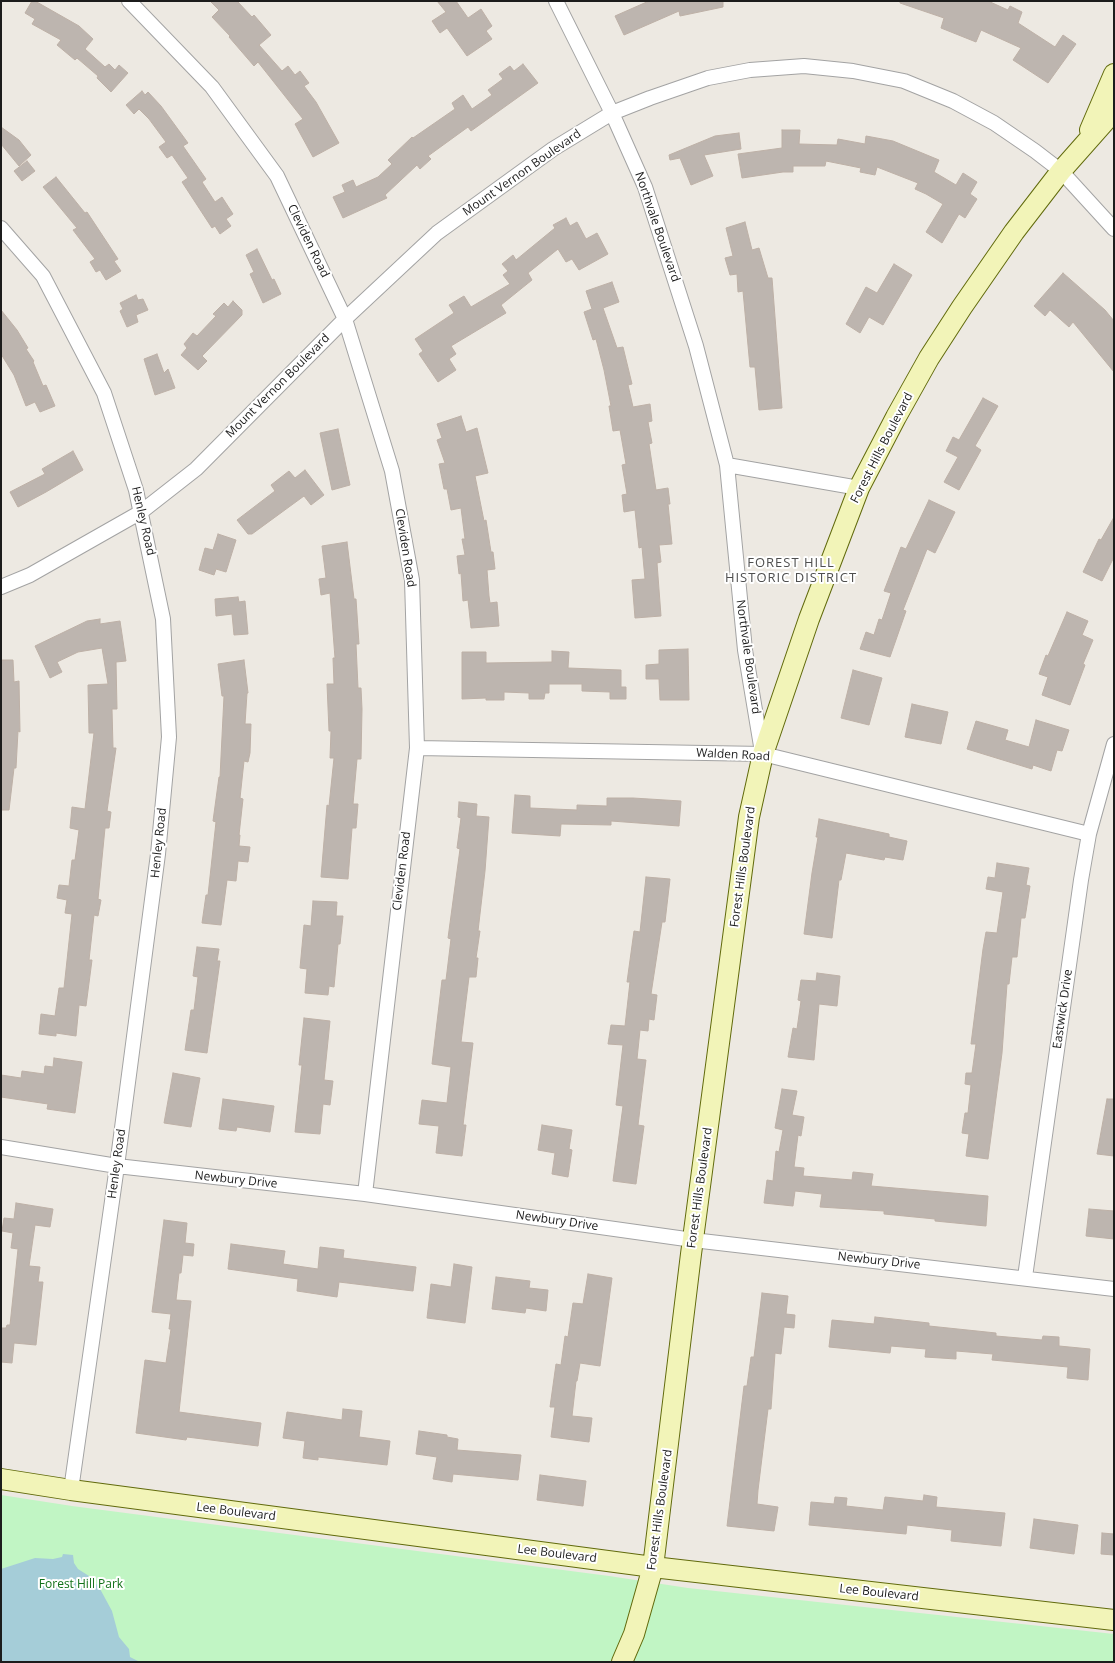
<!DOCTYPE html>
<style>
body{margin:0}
#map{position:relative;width:1115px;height:1663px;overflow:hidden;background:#ede9e2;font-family:"Open Sans",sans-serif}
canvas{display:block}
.frame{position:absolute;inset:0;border:2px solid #1c1c1c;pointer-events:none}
</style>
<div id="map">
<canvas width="1115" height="1663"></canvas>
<div class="frame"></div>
</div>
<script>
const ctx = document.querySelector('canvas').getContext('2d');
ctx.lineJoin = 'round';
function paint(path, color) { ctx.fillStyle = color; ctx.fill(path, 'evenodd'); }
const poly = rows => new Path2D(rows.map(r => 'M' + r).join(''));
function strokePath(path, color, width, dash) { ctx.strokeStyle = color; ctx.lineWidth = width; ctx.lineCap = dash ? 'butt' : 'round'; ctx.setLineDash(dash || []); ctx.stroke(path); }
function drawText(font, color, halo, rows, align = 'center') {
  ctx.font = font + ' "Open Sans",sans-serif'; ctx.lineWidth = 4; ctx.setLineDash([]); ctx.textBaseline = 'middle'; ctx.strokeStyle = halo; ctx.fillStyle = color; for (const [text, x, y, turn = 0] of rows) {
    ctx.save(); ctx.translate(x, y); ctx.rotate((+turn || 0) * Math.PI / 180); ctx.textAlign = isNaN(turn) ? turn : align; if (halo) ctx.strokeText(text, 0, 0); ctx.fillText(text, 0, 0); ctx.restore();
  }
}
const park = poly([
 [1,1495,72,1506,609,1576,688,1588,1114,1634,1114,1662,1,1662]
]);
const water = poly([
 [63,1554,73,1555,74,1563,78,1569,89,1576,99,1587,112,1611,119,1637,129,1649,130,1657,140,1662,1,1662,1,1569,35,1558,53,1559,62,1557]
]);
const building = poly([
 [32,1,35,1,79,26,93,39,85,49,105,67,109,64,115,70,119,65,128,73,111,92,97,78,98,76,77,58,75,60,57,45,61,40,32,24,35,19,25,13,32,1],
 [210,1,237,1,252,17,254,15,271,35,259,45,282,71,288,66,295,75,300,71,309,83,304,86,316,102,339,143,313,157,295,124,303,119,258,62,254,66,229,37,230,36,212,17,219,10,210,1],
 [437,1,456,1,468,18,481,9,492,26,486,31,492,39,467,56,447,28,440,33,432,21,446,12,437,1],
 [649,1,723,1,723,7,680,16,679,11,624,35,615,16,649,1],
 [900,1,988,1,1008,10,1010,6,1022,12,1018,23,1055,47,1063,35,1076,44,1048,83,1013,60,1021,48,981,30,976,42,941,28,944,18,900,3,900,1],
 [523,64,538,83,471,131,468,127,428,156,431,159,420,169,417,165,385,195,387,198,343,218,333,197,345,192,342,185,353,180,356,187,378,177,392,164,388,160,412,137,413,138,455,109,452,103,463,95,472,109,492,95,488,90,503,79,499,74,510,66,514,71,523,64],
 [142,91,145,95,148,92,161,106,188,143,183,146,206,179,202,182,215,202,222,197,233,214,226,219,231,226,220,234,215,226,212,228,182,182,188,178,172,155,167,158,159,147,166,142,149,119,139,109,134,114,126,105,142,91],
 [1,127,19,140,31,155,19,166,1,144,1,127],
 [782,130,800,130,799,144,837,145,838,139,865,144,866,136,893,141,939,160,934,172,956,185,963,173,977,182,970,194,977,199,965,218,959,214,942,243,926,232,943,204,926,194,915,189,918,183,877,167,875,175,860,172,861,168,826,161,825,166,793,166,793,172,783,172,742,178,738,154,782,148,782,130],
 [739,133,741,149,704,155,713,176,691,185,680,158,670,160,669,155,715,136,739,133],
 [27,161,35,171,22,181,14,171,27,161],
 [56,177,85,213,87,212,118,259,114,261,121,271,106,280,100,270,96,272,90,262,95,259,73,230,77,228,43,187,56,177],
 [566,218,570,226,577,222,586,239,597,233,608,254,579,270,572,259,566,262,558,249,528,273,532,280,501,305,506,313,451,346,456,354,449,359,456,370,438,382,419,354,423,351,415,339,454,313,449,305,464,296,471,307,510,284,503,275,508,271,502,264,513,255,516,260,555,228,553,225,566,218],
 [745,222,752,250,759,248,768,278,772,278,782,408,759,410,755,367,750,367,743,291,738,292,737,274,730,275,725,258,733,256,726,228,745,222],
 [257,249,272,280,274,279,281,294,263,303,250,274,254,272,246,255,257,249],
 [894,264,912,275,883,325,869,317,860,333,846,324,866,287,877,293,894,264],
 [1063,273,1105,310,1114,321,1114,372,1073,322,1069,327,1050,310,1045,316,1034,306,1063,273],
 [612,282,619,302,603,308,617,348,623,347,632,384,628,385,633,407,650,404,652,421,648,422,652,443,649,444,656,490,668,488,670,504,668,504,672,544,659,545,661,562,657,563,661,616,635,618,632,580,645,579,642,547,639,548,635,510,624,512,622,495,627,494,622,465,626,464,620,430,613,431,609,406,611,406,604,370,596,339,593,340,584,312,592,309,586,291,612,282],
 [136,295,138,300,143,299,148,310,136,315,138,322,127,327,120,311,123,309,120,303,136,295],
 [233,301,242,310,242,315,202,356,207,361,198,370,181,355,187,348,184,344,193,333,197,336,216,316,213,314,224,303,228,307,233,301],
 [1,310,17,330,28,348,26,349,34,361,33,362,43,386,46,385,55,406,40,412,35,402,26,406,14,375,1,354,1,310],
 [157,354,164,373,168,369,175,388,155,395,144,359,157,354],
 [983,398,998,406,975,446,981,450,959,490,944,482,958,457,946,451,953,437,959,440,983,398],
 [461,416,466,432,477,428,488,473,475,476,484,521,486,520,491,552,493,552,495,569,487,570,489,596,490,603,497,602,499,626,471,628,468,600,463,601,461,573,459,574,457,556,465,555,462,539,465,539,461,508,451,510,447,489,444,489,439,464,445,463,437,440,442,438,437,424,461,416],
 [338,429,350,485,332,490,320,433,338,429],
 [73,451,83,470,46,492,18,507,10,492,45,474,42,469,73,451],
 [305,470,324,495,311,505,304,496,252,534,248,534,237,520,275,491,271,485,289,471,295,478,305,470],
 [929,500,955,512,935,553,927,549,903,610,906,611,890,657,860,649,866,632,874,635,879,619,882,620,891,593,884,591,901,547,906,549,929,500],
 [1114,517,1114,557,1102,581,1083,572,1099,539,1101,540,1114,517],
 [218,534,236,540,226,572,216,569,214,575,199,570,205,548,213,550,218,534],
 [347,542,354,599,356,599,359,644,356,644,358,688,361,688,362,709,361,759,357,759,353,804,358,804,356,828,352,828,348,879,321,877,327,805,329,806,334,758,330,758,331,731,329,731,327,684,334,684,333,658,335,658,330,593,321,595,319,579,326,578,322,546,347,542],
 [238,597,239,602,245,601,248,634,234,635,232,614,216,616,215,599,238,597],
 [1067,612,1088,621,1082,635,1093,640,1083,664,1085,665,1070,705,1042,695,1048,677,1039,674,1046,655,1048,656,1067,612],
 [100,619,100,624,120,621,126,661,116,662,117,709,112,709,113,748,116,748,107,811,111,812,109,828,105,828,98,899,101,900,98,916,94,915,89,960,92,960,86,1006,79,1005,76,1036,56,1033,56,1036,39,1034,41,1014,55,1016,59,988,64,988,72,914,65,913,67,900,57,898,59,885,69,886,72,860,75,860,79,830,70,828,72,807,85,809,94,733,89,733,88,685,108,684,102,648,78,652,57,662,62,672,50,678,35,646,87,621,100,619],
 [688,649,689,700,660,700,659,679,646,679,646,665,659,664,659,650,688,649],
 [552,651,569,652,568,668,621,670,621,687,626,687,626,699,610,699,610,692,582,691,582,684,549,684,549,693,545,693,544,699,529,699,529,693,504,692,504,700,486,700,486,698,462,699,462,652,486,652,486,663,552,662,552,651],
 [1,660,13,660,14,682,19,681,20,732,18,731,16,768,14,768,9,810,1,810,1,660],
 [244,660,248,693,247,693,245,724,251,724,250,753,248,762,244,761,240,798,243,799,239,835,240,835,239,846,250,847,248,862,238,861,236,881,227,880,221,925,202,923,206,895,208,895,216,822,213,821,219,777,220,777,224,696,222,696,218,664,244,660],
 [853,670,882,678,869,725,841,718,853,670],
 [912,704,948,712,941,744,905,737,912,704],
 [1036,720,1069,730,1062,751,1057,750,1051,771,1033,765,1032,769,967,749,976,721,1008,730,1005,740,1029,747,1036,720],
 [515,795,530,796,530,808,577,810,577,805,607,806,607,798,633,798,681,801,679,826,611,821,611,825,561,824,560,836,512,833,515,795],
 [459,802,477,804,476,816,489,817,485,871,478,931,480,931,476,958,478,958,476,977,469,977,461,1042,473,1043,463,1125,466,1125,462,1156,436,1153,439,1126,419,1124,422,1100,447,1103,451,1067,432,1064,442,980,446,980,451,939,448,938,460,849,457,848,461,818,458,817,459,802],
 [819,819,889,834,889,837,907,841,903,860,885,857,884,860,846,853,841,880,839,880,832,938,804,934,812,873,818,837,816,837,819,819],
 [997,863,1029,868,1026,885,1030,886,1025,918,1021,918,1017,957,1012,957,1009,984,1007,984,1002,1053,988,1159,966,1156,969,1134,962,1133,965,1113,968,1113,971,1085,965,1084,966,1073,972,1073,976,1044,971,1044,983,949,986,932,997,933,1003,892,986,889,988,877,995,878,997,863],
 [646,877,670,879,665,922,662,922,651,994,657,995,654,1020,649,1019,648,1031,640,1030,637,1059,646,1060,638,1125,644,1126,636,1184,613,1181,623,1106,616,1105,623,1045,608,1044,611,1025,625,1026,630,982,627,982,634,931,640,932,646,877],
 [313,901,337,902,336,916,343,916,340,944,338,944,334,987,329,986,328,995,305,993,307,969,300,968,304,925,311,926,313,901],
 [197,947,219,949,217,961,220,961,207,1053,185,1050,191,1010,194,1010,198,977,193,976,197,947],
 [817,973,840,976,837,1006,819,1004,814,1060,788,1057,793,1028,797,1029,801,1001,798,1000,801,980,816,981,817,973],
 [304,1018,330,1021,324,1080,333,1081,330,1105,323,1104,320,1134,295,1132,302,1065,299,1065,304,1018],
 [54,1058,82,1062,75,1113,47,1109,48,1104,1,1097,1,1075,21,1078,22,1071,44,1074,45,1066,53,1067,54,1058],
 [173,1073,200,1078,191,1127,164,1123,173,1073],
 [782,1089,797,1091,792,1115,804,1117,801,1136,798,1135,794,1167,804,1168,803,1176,852,1180,853,1172,873,1174,871,1186,988,1196,986,1226,935,1221,935,1219,884,1214,884,1211,820,1207,822,1194,795,1191,793,1206,764,1203,767,1180,773,1181,776,1151,779,1152,783,1130,775,1128,782,1089],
 [223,1099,274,1106,270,1132,237,1127,236,1131,219,1129,223,1099],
 [1107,1099,1114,1099,1114,1156,1097,1154,1107,1099],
 [542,1125,572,1130,569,1149,572,1150,568,1177,552,1174,555,1153,538,1150,542,1125],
 [16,1203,53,1209,50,1227,35,1225,29,1266,40,1267,38,1282,43,1282,36,1345,14,1343,12,1363,1,1362,1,1328,6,1328,7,1325,10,1325,18,1249,11,1248,13,1233,2,1231,4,1218,14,1219,16,1203],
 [1089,1209,1114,1211,1114,1239,1086,1236,1089,1209],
 [164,1220,187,1223,185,1243,194,1244,193,1256,183,1255,181,1273,179,1273,176,1300,191,1301,179,1412,261,1423,258,1446,187,1437,186,1440,136,1433,145,1360,166,1363,171,1329,169,1329,171,1314,152,1312,164,1220],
 [231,1244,285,1251,283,1264,318,1269,320,1247,344,1250,343,1258,416,1267,413,1291,339,1282,337,1297,297,1291,298,1279,228,1269,231,1244],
 [454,1264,472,1267,465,1323,427,1318,431,1284,451,1287,454,1264],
 [588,1274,612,1278,600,1366,580,1363,577,1381,576,1381,572,1416,592,1418,589,1442,551,1437,555,1407,550,1407,556,1364,561,1365,565,1336,568,1337,573,1303,583,1304,588,1274],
 [496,1277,530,1281,529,1288,548,1290,546,1311,526,1308,525,1313,492,1309,496,1277],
 [762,1293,788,1296,786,1314,795,1315,794,1328,784,1327,781,1354,775,1353,771,1409,768,1409,758,1490,757,1504,778,1507,774,1531,727,1526,744,1386,747,1386,751,1357,754,1357,762,1293],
 [875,1317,929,1323,929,1326,996,1333,996,1336,1042,1340,1043,1336,1059,1337,1059,1346,1090,1349,1088,1380,1067,1378,1068,1367,992,1360,993,1354,956,1351,956,1359,925,1357,926,1349,891,1346,890,1353,829,1347,832,1320,874,1324,875,1317],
 [343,1409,362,1411,359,1437,390,1441,387,1465,318,1457,318,1460,303,1458,305,1441,283,1438,287,1412,342,1420,343,1409],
 [419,1431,447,1435,447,1437,458,1439,457,1450,521,1455,518,1480,453,1474,452,1482,433,1479,437,1457,416,1454,419,1431],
 [540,1475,586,1481,583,1506,537,1500,540,1475],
 [924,1495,937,1497,936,1507,1005,1513,1001,1546,951,1541,952,1530,907,1525,906,1534,809,1525,811,1502,834,1504,835,1497,847,1498,846,1506,883,1510,885,1497,923,1501,924,1495],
 [1034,1519,1078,1525,1074,1554,1030,1548,1034,1519],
 [1102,1533,1114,1534,1114,1555,1101,1554,1102,1533]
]);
const street = poly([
 [129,1,212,87,277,176,345,319,392,471,412,580,417,748,365,1194],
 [556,1,612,113,645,187,696,346,727,465,745,650,762,752],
 [1,228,43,276,104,393,136,490,163,619,169,737,158,854,117,1166,71,1490],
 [727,465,859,488],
 [1,587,30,575,141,512,196,469,345,319,437,233,553,149,612,113,650,98,708,78,750,70,804,66,853,71,904,81,953,101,994,123,1035,151,1061,171,1114,229],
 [417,748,763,754,1089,834],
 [1,1147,117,1166,365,1194,693,1240,1114,1289],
 [1025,1277,1081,880,1089,834,1114,744]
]);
const secondary = poly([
 [1090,130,1114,74],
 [1,1479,71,1490,653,1567,1114,1620],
 [622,1662,634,1634,653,1567,691,1254,749,817,763,754,809,619,859,488,896,417,929,358,962,307,1014,232,1061,171,1114,111]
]);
const streetNames = [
 ["Mount Vernon Boulevard",522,173,-35],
 ["Northvale Boulevard",657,227,71],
 ["Cleviden Road",308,241,64],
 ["Mount Vernon Boulevard",278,386,-45],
 ["Forest Hills Boulevard",882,448,-63],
 ["Henley Road",143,521,77],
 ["Cleviden Road",405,548,81],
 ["Northvale Boulevard",748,657,82],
 ["Walden Road",733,755,3],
 ["Henley Road",159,843,-84],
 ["Forest Hills Boulevard",743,867,-82],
 ["Cleviden Road",402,871,-83],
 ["Eastwick Drive",1063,1009,-82],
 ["Henley Road",117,1164,-82],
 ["Newbury Drive",236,1180,6],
 ["Forest Hills Boulevard",700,1188,-82],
 ["Newbury Drive",557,1221,8],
 ["Newbury Drive",879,1261,6],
 ["Forest Hills Boulevard",660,1510,-82],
 ["Lee Boulevard",236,1512,7],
 ["Lee Boulevard",557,1554,7],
 ["Lee Boulevard",879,1593,6]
];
const parkNames = [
 ["Forest Hill Park",81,1585]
];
const neighbourhoodNames = [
 ["FOREST HILL",791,563],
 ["HISTORIC DISTRICT",791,578]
];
paint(park, '#c1f5c4');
paint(water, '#a5cdd8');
paint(building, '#bdb5af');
strokePath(building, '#bdb0a6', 1);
strokePath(street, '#a3a3a3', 16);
strokePath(secondary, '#616a0c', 22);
strokePath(street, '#fff', 14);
strokePath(secondary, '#f2f4b8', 20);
drawText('12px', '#1c1c1c', '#fff', streetNames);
drawText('12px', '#127119', '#fff', parkNames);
ctx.letterSpacing = '1px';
drawText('13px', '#4f4f4f', '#fff', neighbourhoodNames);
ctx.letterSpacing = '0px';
</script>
